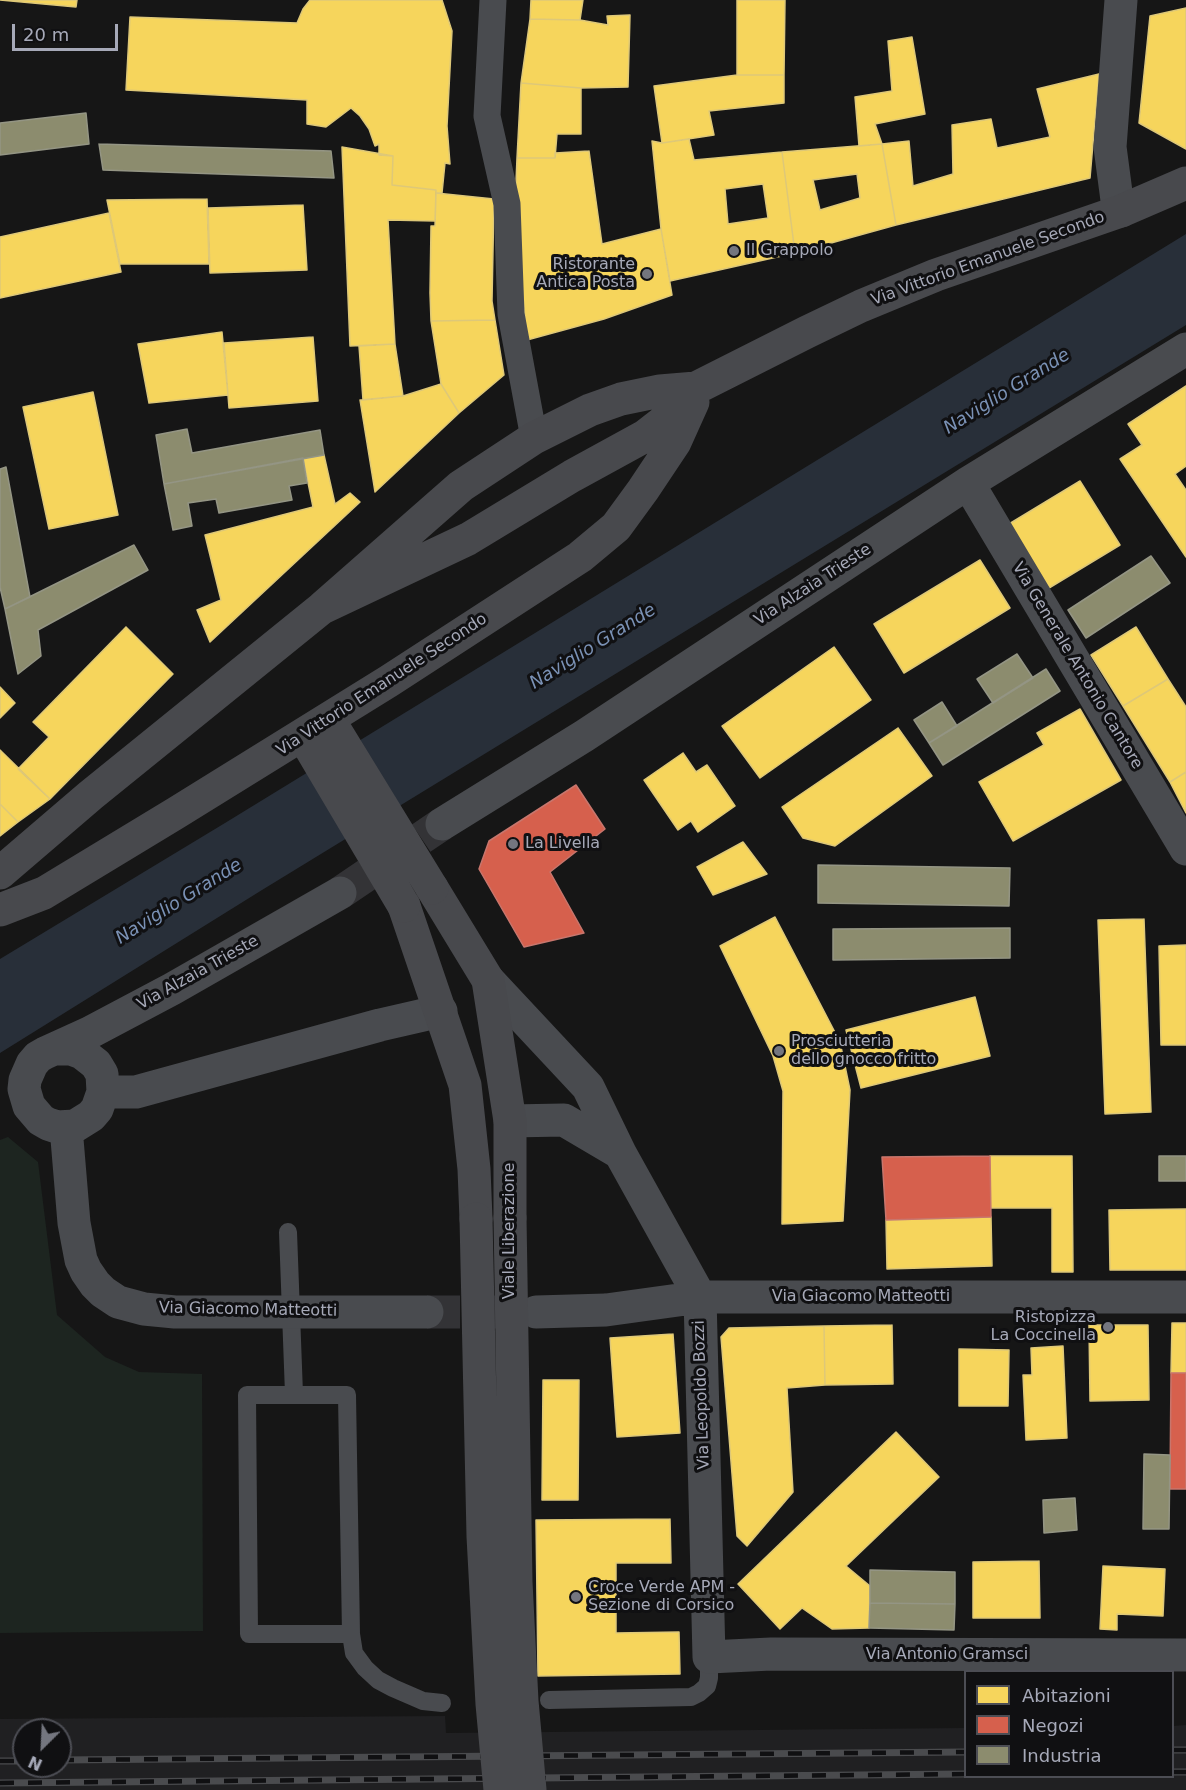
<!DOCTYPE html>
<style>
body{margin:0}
#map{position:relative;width:1186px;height:1790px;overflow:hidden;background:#161616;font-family:"DejaVu Sans",sans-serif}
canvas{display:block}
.legend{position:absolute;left:964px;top:1670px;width:210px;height:108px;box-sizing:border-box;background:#101012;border:2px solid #4c4d54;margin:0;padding:8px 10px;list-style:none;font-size:18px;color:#a6a9b8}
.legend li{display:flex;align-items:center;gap:12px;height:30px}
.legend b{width:30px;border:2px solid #4c4d54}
.north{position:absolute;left:12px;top:1718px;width:60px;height:60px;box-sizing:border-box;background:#101012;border:2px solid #4c4d54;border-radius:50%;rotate:204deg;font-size:16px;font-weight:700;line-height:24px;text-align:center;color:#a6a9b8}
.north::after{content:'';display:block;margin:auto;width:21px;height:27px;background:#74767f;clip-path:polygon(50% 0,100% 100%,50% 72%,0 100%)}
.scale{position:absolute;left:12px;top:24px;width:106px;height:27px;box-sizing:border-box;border:3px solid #a6a9b8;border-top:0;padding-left:8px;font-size:18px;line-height:21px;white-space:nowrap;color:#a6a9b8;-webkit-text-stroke:4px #101012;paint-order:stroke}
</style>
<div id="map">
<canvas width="1186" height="1790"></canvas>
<ul class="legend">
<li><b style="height:16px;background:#f6d55c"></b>Abitazioni</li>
<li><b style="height:16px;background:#d6604d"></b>Negozi</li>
<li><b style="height:16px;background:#8c8c6e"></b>Industria</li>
</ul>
<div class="north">N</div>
<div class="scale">20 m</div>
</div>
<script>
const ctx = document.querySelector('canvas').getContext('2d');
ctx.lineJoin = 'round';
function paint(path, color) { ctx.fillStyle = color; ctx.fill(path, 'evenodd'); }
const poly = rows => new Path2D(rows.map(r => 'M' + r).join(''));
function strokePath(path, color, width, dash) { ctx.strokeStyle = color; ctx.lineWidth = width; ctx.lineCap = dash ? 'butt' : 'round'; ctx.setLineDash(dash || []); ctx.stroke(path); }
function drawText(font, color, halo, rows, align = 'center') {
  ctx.font = font + ' "DejaVu Sans",sans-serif'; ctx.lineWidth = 6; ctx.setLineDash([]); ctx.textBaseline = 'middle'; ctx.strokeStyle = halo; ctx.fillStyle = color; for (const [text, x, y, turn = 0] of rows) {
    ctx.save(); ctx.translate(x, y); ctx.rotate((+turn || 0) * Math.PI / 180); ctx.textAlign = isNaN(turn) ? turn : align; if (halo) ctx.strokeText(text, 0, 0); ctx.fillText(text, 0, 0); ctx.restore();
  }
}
const built = poly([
 [445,1716,446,1733,965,1728,966,1776,1172,1776,1173,1726,1186,1725,1186,1790,0,1790,0,1719],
 [24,1730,60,1730,60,1766,24,1766]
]);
const green = poly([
 [8,1137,38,1162,57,1315,105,1357,139,1372,202,1374,203,1631,0,1633,0,1140]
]);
const water = poly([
 [1186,234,1186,325,262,890,0,1053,0,959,225,823]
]);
const homes = poly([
 [0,0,77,0,76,7,0,0],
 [310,0,442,0,452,31,447,126,450,164,445,163,442,193,436,193,436,190,392,185,393,156,379,155,379,144,375,146,369,129,360,116,351,108,326,127,307,124,307,100,126,90,130,17,297,23,303,9,310,0],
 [531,0,583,0,580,20,530,19,531,0],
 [737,0,785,0,784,75,737,75,737,0],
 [1186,8,1186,149,1139,123,1150,16,1186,8],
 [630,15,628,87,581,88,521,83,530,19,580,20,608,25,607,16,630,15],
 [912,37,925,114,875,124,882,144,859,146,855,97,892,91,888,41,912,37],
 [1099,74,1090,178,896,225,882,144,909,141,913,186,953,174,952,125,991,119,997,148,1050,137,1037,89,1099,74],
 [737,75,784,75,784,103,709,111,714,135,662,143,654,86,737,75],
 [521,83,581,88,581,134,557,134,555,158,517,158,521,83],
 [689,139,694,160,782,152,795,253,670,281,661,229,652,141,662,143,689,139],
 [763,184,768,218,728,224,725,189,763,184],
 [882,144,896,225,795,253,782,152,882,144],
 [857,174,860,198,820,210,813,180,857,174],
 [342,147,393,156,392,185,436,190,435,221,388,220,395,344,350,346,342,147],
 [589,151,602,244,661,229,672,295,604,319,527,340,515,206,517,158,555,158,555,153,589,151],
 [436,193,494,199,492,301,495,320,431,321,430,293,431,226,435,226,436,193],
 [207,199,209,264,120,264,107,200,207,199],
 [303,205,307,270,210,273,208,208,303,205],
 [109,213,121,272,0,298,0,237,109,213],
 [495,320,504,375,459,413,441,384,431,321,495,320],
 [222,332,228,395,149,403,138,344,222,332],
 [313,337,318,401,229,408,224,343,313,337],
 [395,344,403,396,363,400,359,346,395,344],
 [441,384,459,413,375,492,360,400,403,396,441,384],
 [1186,386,1186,466,1175,474,1186,490,1186,557,1120,459,1142,445,1128,424,1186,386],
 [93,392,118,515,49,529,23,407,93,392],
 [324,455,335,504,350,493,360,502,210,642,197,610,221,600,205,535,313,507,303,458,324,455],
 [1080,481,1120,545,1049,588,1009,524,1080,481],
 [980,560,1010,608,904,673,874,624,980,560],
 [126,627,173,674,50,799,18,769,49,737,33,722,126,627],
 [1136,627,1168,679,1123,706,1091,655,1136,627],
 [834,647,871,700,760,778,722,726,834,647],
 [1168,679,1186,707,1186,772,1170,782,1123,706,1168,679],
 [0,687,15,703,0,718,0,687],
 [1080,709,1121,780,1013,841,979,782,1044,745,1037,733,1080,709],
 [898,728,932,776,835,846,803,838,782,807,898,728],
 [0,750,50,799,18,822,0,804,0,750],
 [683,753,696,772,707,765,735,806,698,832,691,821,678,830,644,780,683,753],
 [1186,772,1186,813,1170,782,1186,772],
 [0,804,18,822,0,836,0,804],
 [743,842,767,874,713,895,697,867,743,842],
 [775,917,840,1042,850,1090,843,1221,782,1224,783,1091,773,1056,720,946,775,917],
 [1144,919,1151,1112,1105,1114,1098,920,1144,919],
 [1186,945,1186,1045,1161,1045,1159,946,1186,945],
 [975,997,990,1056,861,1088,846,1030,975,997],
 [990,1156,1072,1156,1073,1272,1052,1272,1052,1208,990,1208,990,1156],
 [1186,1209,1186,1270,1110,1270,1109,1210,1186,1209],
 [991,1217,992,1266,887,1269,886,1220,991,1217],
 [1172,1323,1186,1323,1186,1373,1171,1373,1172,1323],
 [892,1325,893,1384,825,1385,824,1326,892,1325],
 [1089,1325,1148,1325,1149,1400,1090,1401,1089,1325],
 [824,1326,825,1385,787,1388,793,1492,747,1546,737,1536,721,1337,729,1328,824,1326],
 [673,1334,680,1433,617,1437,610,1338,673,1334],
 [1063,1346,1067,1438,1026,1440,1023,1375,1032,1375,1031,1348,1063,1346],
 [959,1349,1009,1350,1008,1406,959,1406,959,1349],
 [543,1380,579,1380,578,1500,542,1500,543,1380],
 [896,1432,939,1477,846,1566,870,1586,869,1628,832,1629,802,1608,780,1629,738,1584,896,1432],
 [670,1519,671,1563,616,1563,616,1633,679,1632,680,1674,538,1676,536,1520,670,1519],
 [1039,1561,1040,1618,973,1618,973,1562,1039,1561],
 [1103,1566,1165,1569,1163,1616,1117,1614,1117,1630,1100,1629,1103,1566]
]);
const shops = poly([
 [576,785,605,829,550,872,584,933,524,947,479,869,489,841,576,785],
 [990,1156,991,1217,886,1220,882,1157,990,1156],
 [1171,1373,1186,1373,1186,1489,1170,1489,1171,1373]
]);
const industry = poly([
 [86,113,89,144,0,155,0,123,86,113],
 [99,144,331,151,334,178,103,170,99,144],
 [187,429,192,453,320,430,324,455,164,484,156,435,187,429],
 [303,458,307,483,289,486,292,500,219,513,216,499,188,503,192,526,173,530,164,484,303,458],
 [6,467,30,597,5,609,0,587,0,469,6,467],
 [134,545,148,570,38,630,41,656,18,674,5,609,134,545],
 [1151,556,1170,583,1086,638,1068,610,1151,556],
 [1017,654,1033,678,993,703,977,679,1017,654],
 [1046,669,1060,691,943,765,929,743,1046,669],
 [942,702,957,726,929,743,914,720,942,702],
 [818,865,1010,868,1009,906,818,903,818,865],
 [1010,928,1010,958,833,960,833,929,1010,928],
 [1159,1156,1186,1156,1186,1181,1159,1181,1159,1156],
 [1144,1454,1170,1455,1169,1529,1143,1529,1144,1454],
 [1075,1498,1077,1530,1044,1533,1043,1500,1075,1498],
 [870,1570,955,1572,955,1604,870,1603,870,1570],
 [870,1603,955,1604,954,1630,869,1628,870,1603]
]);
const minorTunnel = poly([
 [340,893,442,824],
 [427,1312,508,1312]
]);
const service = poly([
 [288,1232,294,1394],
 [351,1634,249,1634,247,1395,347,1395,351,1634,354,1653,365,1668,378,1680,393,1688,423,1701,442,1703],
 [549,1700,691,1697,699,1693,707,1686,709,1678,709,1657]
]);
const pedestrian = poly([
 [493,0,487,116,507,204,511,314,534,438]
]);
const minor = poly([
 [1121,211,1117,200,1110,147,1121,0],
 [968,483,1186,849],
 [442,824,584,736,968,483,1186,349],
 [488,980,588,1087,620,1153,700,1297,709,1657,771,1654,1186,1655],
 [54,1049,71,1049,82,1053,96,1064,102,1074,103,1092,97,1109,91,1116,75,1126,57,1127,48,1124,41,1120,29,1106,24,1089,25,1080,32,1064,38,1057,45,1053,89,1033,172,989,340,893],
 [103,1092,136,1092,380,1025,441,1011],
 [510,1121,564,1120,620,1153],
 [66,1127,74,1223,81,1260,86,1271,95,1284,103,1292,118,1302,144,1309,175,1312,427,1312],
 [536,1312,606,1310,700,1297,1186,1297]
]);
const secondary = poly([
 [322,608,468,539,572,476,645,436,672,415,696,388,807,332,861,306,936,275,1121,211,1186,183],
 [0,873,91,795,322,608,461,486,534,438,590,410,621,399,660,391,696,388],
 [432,888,488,980,510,1121,510,1218],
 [404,906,465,1085,474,1169,476,1219],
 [0,910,44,893,176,813,389,681,580,557,616,527,643,490,675,442,693,402]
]);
const rail = poly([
 [1172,1750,1186,1750],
 [60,1760,966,1752],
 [0,1761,24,1761],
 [1172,1772,1186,1772],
 [0,1783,966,1774]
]);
const secondaryBridge = poly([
 [337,733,432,888],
 [311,749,404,906],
 [510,1218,516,1582,522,1701,530,1790],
 [476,1219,483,1536,492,1704,500,1790]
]);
const markers = [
 [734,251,6,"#74767f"],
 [647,274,6,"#74767f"],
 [513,844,6,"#74767f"],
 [779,1051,6,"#74767f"],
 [1108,1327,6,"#74767f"],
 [576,1597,6,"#74767f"]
];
const poiNames = [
 ["Il Grappolo",746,251],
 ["Ristorante",635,265,"right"],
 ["Antica Posta",635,283,"right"],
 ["La Livella",525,844],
 ["Prosciutteria",791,1042],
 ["dello gnocco fritto",791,1060],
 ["Ristopizza",1096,1318,"right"],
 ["La Coccinella",1096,1336,"right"],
 ["Croce Verde APM -",588,1588],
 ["Sezione di Corsico",588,1606]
];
const streetNames = [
 ["Via Vittorio Emanuele Secondo",988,259,-20],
 ["Via Alzaia Trieste",813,585,-33],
 ["Via Generale Antonio Cantore",1077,666,59],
 ["Via Vittorio Emanuele Secondo",382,685,-33],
 ["Via Alzaia Trieste",198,973,-29],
 ["Viale Liberazione",510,1231,-90],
 ["Via Giacomo Matteotti",861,1297],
 ["Via Giacomo Matteotti",248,1310,1],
 ["Via Leopoldo Bozzi",702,1395,-92],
 ["Via Antonio Gramsci",947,1655]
];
const waterNames = [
 ["Naviglio Grande",1007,392,-32],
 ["Naviglio Grande",593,647,-32],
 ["Naviglio Grande",179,902,-32]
];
paint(built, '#202022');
paint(green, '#1d2520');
paint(water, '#282f39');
paint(homes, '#f6d55c');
strokePath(homes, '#dec878', 1.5);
paint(shops, '#d6604d');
strokePath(shops, '#c8766d', 1.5);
paint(industry, '#8c8c6e');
strokePath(industry, '#949584', 1.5);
strokePath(minorTunnel, '#333336', 33, [33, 16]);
strokePath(service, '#494b4f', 18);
strokePath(pedestrian, '#494b4f', 27);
strokePath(minor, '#494b4f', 33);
strokePath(secondary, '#48494d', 33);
strokePath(rail, '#4a4b4e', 7);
strokePath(rail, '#101012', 4.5, [14]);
strokePath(secondaryBridge, '#48494d', 33);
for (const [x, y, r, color] of markers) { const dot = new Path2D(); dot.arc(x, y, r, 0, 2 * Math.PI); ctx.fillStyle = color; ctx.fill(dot); strokePath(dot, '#101012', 2); }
drawText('16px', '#a6a9b8', '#101012', poiNames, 'left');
drawText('16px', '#a6a9b8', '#101012', streetNames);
drawText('italic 18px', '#7a91b5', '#101012', waterNames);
</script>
